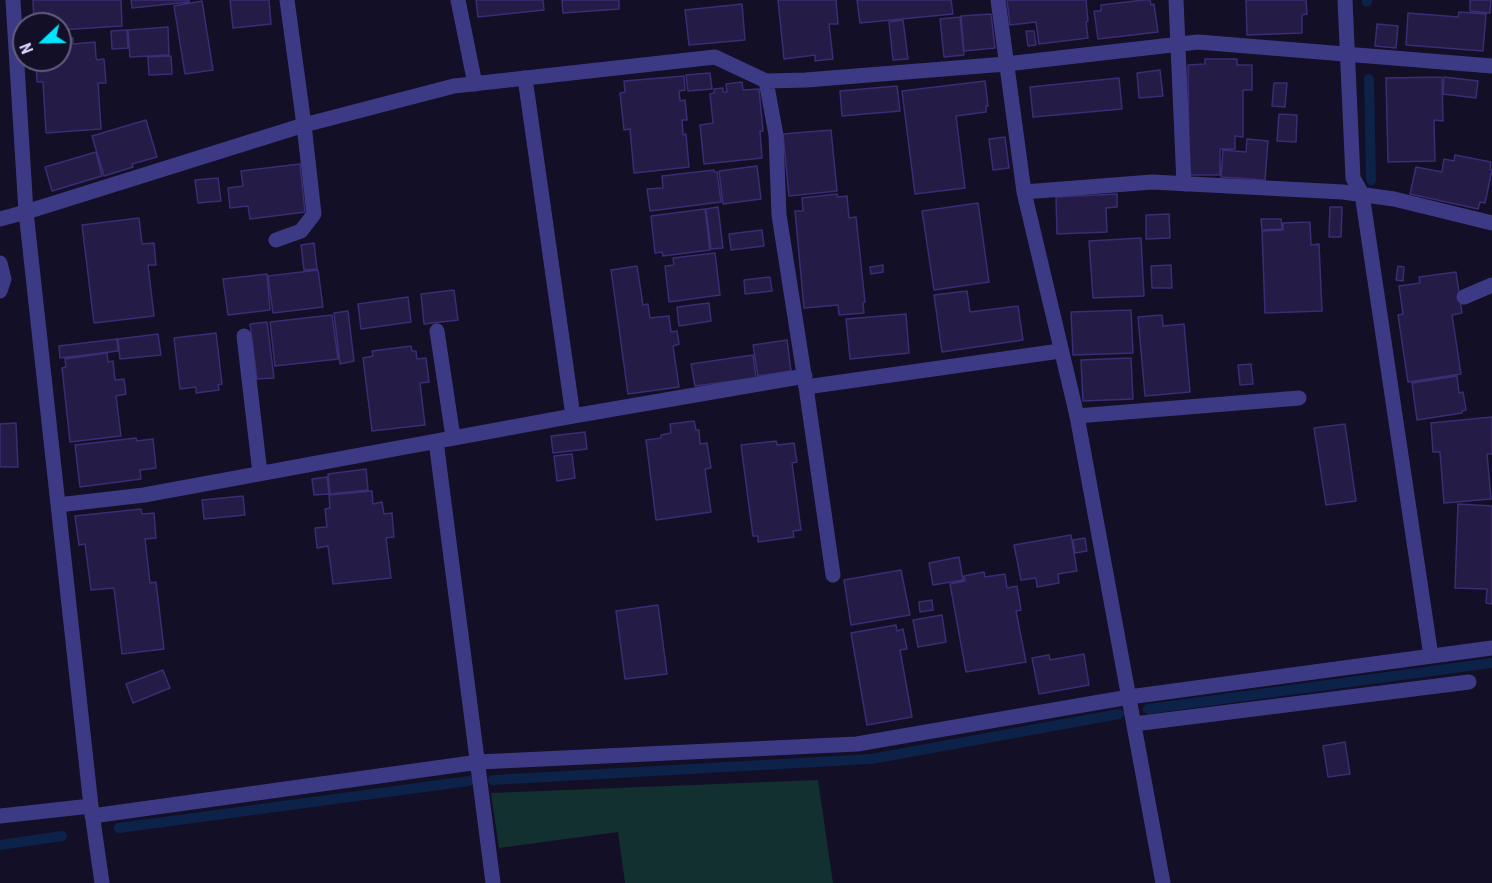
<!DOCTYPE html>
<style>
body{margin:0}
#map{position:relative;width:1492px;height:883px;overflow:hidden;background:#130f26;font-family:"Roboto Condensed",sans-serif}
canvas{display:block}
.north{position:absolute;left:12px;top:12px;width:60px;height:60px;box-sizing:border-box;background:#130f26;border:2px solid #625e7d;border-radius:50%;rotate:248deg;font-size:16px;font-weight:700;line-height:24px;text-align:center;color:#d9d4ff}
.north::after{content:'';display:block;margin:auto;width:21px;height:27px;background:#00e5ff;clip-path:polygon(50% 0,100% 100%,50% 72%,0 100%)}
</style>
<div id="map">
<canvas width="1492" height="883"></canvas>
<div class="north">N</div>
</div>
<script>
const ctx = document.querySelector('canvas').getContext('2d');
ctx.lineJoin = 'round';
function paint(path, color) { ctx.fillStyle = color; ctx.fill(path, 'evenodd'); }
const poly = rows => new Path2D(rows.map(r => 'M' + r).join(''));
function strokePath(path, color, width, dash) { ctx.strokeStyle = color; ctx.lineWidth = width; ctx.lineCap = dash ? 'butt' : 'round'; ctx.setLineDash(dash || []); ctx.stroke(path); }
const green = poly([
 [818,780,833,883,625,883,618,832,499,848,491,793]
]);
const stream = poly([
 [1367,0,1367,2],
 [1369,79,1371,180],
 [1148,709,1492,663],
 [493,780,871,759,1119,714],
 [119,828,469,781],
 [0,845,62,836]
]);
const building = poly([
 [33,0,121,0,122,26,60,30,60,24,34,24,33,0],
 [131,0,189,0,189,2,132,8,131,0],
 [230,0,269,0,271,24,233,28,230,0],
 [476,0,543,0,544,10,478,17,476,0],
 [562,0,619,0,619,9,563,13,562,0],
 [778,0,836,0,838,24,829,24,833,59,815,61,815,55,784,59,778,0],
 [857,0,951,0,953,14,860,23,857,0],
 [1007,0,1086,0,1088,21,1086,22,1088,38,1039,44,1036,22,1010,25,1007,0],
 [1144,0,1150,0,1151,5,1154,4,1158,32,1098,39,1094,11,1101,11,1101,5,1144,0],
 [1246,0,1306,0,1307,14,1302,15,1302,33,1247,35,1246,0],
 [1470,0,1491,0,1490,13,1470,11,1470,0],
 [202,1,213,70,185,74,174,6,202,1],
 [742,4,745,40,689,45,685,10,742,4],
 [1459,12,1486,14,1483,51,1406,45,1408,13,1458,17,1459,12],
 [991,14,995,48,964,51,961,16,991,14],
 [960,17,964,55,944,57,940,19,960,17],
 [903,20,908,59,893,60,889,22,903,20],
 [1377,24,1398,26,1396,48,1375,46,1377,24],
 [168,27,169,55,130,57,128,30,168,27],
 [127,30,128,48,112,49,111,31,127,30],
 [1026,31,1034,31,1036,45,1028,46,1026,31],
 [73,38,73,44,95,42,96,58,97,60,104,59,106,83,98,83,101,129,46,133,43,82,37,82,36,60,60,60,60,39,73,38],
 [171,56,172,74,149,75,148,57,171,56],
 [1205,59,1237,59,1237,65,1252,65,1252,90,1243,90,1243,137,1235,136,1235,149,1220,149,1220,175,1189,175,1188,65,1205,64,1205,59],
 [1160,70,1163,96,1139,98,1137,73,1160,70],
 [710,73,712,89,688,91,686,75,710,73],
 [684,76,685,90,679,91,680,101,685,100,687,120,682,120,683,135,686,134,689,167,634,173,630,129,624,130,620,93,625,92,624,81,684,76],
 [1442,77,1443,121,1434,120,1435,161,1388,162,1386,78,1442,77],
 [1444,77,1478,81,1476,98,1443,94,1444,77],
 [1119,78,1122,109,1033,117,1030,87,1119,78],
 [985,81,988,106,986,106,986,112,956,116,965,188,915,194,902,91,985,81],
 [742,82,743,90,759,89,763,131,760,131,762,158,704,164,700,125,713,123,710,94,714,93,714,89,723,88,723,92,727,92,726,84,742,82],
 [1274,83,1287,83,1285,107,1272,106,1274,83],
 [897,86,900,111,842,116,840,91,897,86],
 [1279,114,1297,115,1296,142,1277,141,1279,114],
 [146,120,157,157,132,164,133,167,104,176,92,136,146,120],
 [831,130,837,191,789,196,783,134,831,130],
 [1005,137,1009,168,993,170,989,139,1005,137],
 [1247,139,1268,141,1265,180,1221,177,1223,150,1246,152,1247,139],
 [96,152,102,176,52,191,45,167,96,152],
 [1455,155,1491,162,1490,169,1492,170,1485,203,1480,202,1478,209,1410,194,1416,167,1442,172,1444,159,1454,161,1455,155],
 [300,164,305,212,250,219,248,206,230,208,228,188,243,186,241,171,300,164],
 [757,166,761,199,723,204,719,171,757,166],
 [714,170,714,172,717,172,721,202,650,211,647,189,663,188,662,176,714,170],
 [218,178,221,201,198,203,195,180,218,178],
 [837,194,838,197,847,196,849,218,856,217,865,302,863,303,864,313,839,315,838,305,804,308,795,211,803,211,802,198,837,194],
 [1117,194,1117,207,1106,208,1107,232,1057,234,1056,197,1117,194],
 [978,203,989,282,934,290,922,211,978,203],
 [718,207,723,248,711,249,706,209,718,207],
 [1330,207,1342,207,1341,237,1329,237,1330,207],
 [705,209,710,250,663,256,662,252,655,253,651,216,705,209],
 [1169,214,1170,238,1146,239,1146,215,1169,214],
 [139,218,142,244,154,243,156,265,148,265,154,316,94,323,82,225,139,218],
 [1261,219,1281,219,1282,229,1262,230,1261,219],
 [1310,222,1311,245,1319,244,1322,311,1265,313,1262,231,1283,230,1283,223,1310,222],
 [762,230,764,246,731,250,729,234,762,230],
 [1141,238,1144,296,1093,298,1089,241,1141,238],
 [314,243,317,269,304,270,301,245,314,243],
 [715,253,720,295,669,302,665,266,674,265,673,258,715,253],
 [883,265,883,272,871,274,870,267,883,265],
 [1171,265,1172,288,1152,288,1151,266,1171,265],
 [637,266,643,305,648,304,650,318,669,316,671,332,677,331,679,344,673,346,679,387,628,394,611,270,637,266],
 [1398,266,1404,267,1403,281,1396,280,1398,266],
 [318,270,323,307,273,313,268,276,318,270],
 [1456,272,1462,313,1452,315,1461,374,1408,382,1398,315,1403,314,1399,286,1420,283,1419,277,1456,272],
 [267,274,270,310,228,315,223,279,267,274],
 [770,277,772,291,745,294,744,280,770,277],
 [454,290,458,320,424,324,421,294,454,290],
 [967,291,970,312,1018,306,1023,340,942,352,934,295,967,291],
 [408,297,411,322,361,329,358,304,408,297],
 [709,303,711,321,679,326,677,307,709,303],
 [1131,310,1133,353,1073,355,1071,312,1131,310],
 [348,311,354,361,340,364,334,313,348,311],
 [906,314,909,353,850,359,846,319,906,314],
 [332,315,338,359,275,366,270,322,332,315],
 [1162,315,1163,326,1184,324,1190,392,1145,396,1138,317,1162,315],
 [267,322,274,378,257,379,250,324,267,322],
 [216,333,222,384,218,385,219,390,196,393,196,387,180,389,174,338,216,333],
 [158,334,161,355,120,359,118,339,158,334],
 [117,339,118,351,60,358,59,346,117,339],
 [787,340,791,371,758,376,753,345,787,340],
 [411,346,412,351,416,351,417,359,426,358,429,382,420,383,425,425,372,431,363,358,373,356,372,351,411,346],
 [107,353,108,362,113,361,115,380,124,379,126,394,116,396,121,436,70,442,62,368,66,367,65,359,107,353],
 [753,355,756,378,695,386,691,364,753,355],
 [1131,358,1133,399,1083,401,1081,360,1131,358],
 [1251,364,1253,384,1240,385,1238,365,1251,364],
 [1457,376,1459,393,1463,392,1466,410,1462,411,1462,413,1417,420,1412,383,1457,376],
 [1492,417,1492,454,1487,454,1491,499,1444,503,1440,452,1433,452,1431,423,1492,417],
 [694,421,696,430,699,430,700,444,707,443,711,468,705,469,711,512,656,520,646,440,661,438,661,435,671,433,670,424,694,421],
 [16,423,18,467,0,467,0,424,16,423],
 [1345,424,1356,501,1326,505,1314,428,1345,424],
 [585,432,587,449,553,453,551,436,585,432],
 [136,438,137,441,153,439,156,468,140,470,141,479,80,487,75,445,136,438],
 [776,441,777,445,794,443,797,462,792,463,801,530,793,531,794,537,758,542,758,536,753,536,741,445,776,441],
 [572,454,575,478,557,481,554,456,572,454],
 [366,469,368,490,330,494,328,474,366,469],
 [327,477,329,494,314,495,312,479,327,477],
 [372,491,373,504,382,502,384,514,392,513,394,537,386,538,391,578,333,584,328,546,317,548,315,528,327,527,325,509,330,508,329,495,372,491],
 [243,496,245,515,204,519,202,500,243,496],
 [1458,504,1492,506,1492,604,1486,603,1487,589,1455,588,1458,504],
 [141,509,142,514,154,513,156,538,145,539,150,583,156,582,164,649,122,654,114,588,91,590,85,544,79,545,75,516,141,509],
 [1071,535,1077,571,1058,574,1059,583,1037,587,1036,578,1021,580,1014,545,1071,535],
 [1085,538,1087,551,1075,553,1073,540,1085,538],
 [959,557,963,580,933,585,929,563,959,557],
 [901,570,910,615,851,625,844,580,901,570],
 [984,572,985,577,1005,574,1007,588,1017,586,1021,610,1016,611,1026,662,966,672,950,584,965,581,964,576,984,572],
 [932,600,933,610,920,612,919,602,932,600],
 [658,605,667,674,625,679,616,611,658,605],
 [942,615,946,642,918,647,913,620,942,615],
 [896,625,897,631,903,629,907,649,900,650,912,717,867,725,851,633,896,625],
 [1084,654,1089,685,1039,694,1032,658,1049,655,1050,660,1084,654],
 [163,670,170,688,133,703,126,684,163,670],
 [1345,742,1350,774,1328,777,1323,746,1345,742]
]);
const lane = poly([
 [458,0,475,84],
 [276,240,301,231,314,214,304,125,287,0],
 [0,263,4,279,0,291],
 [1464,297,1492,285],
 [437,331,453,437],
 [244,336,260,473],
 [806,387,833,575],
 [1077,416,1299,398]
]);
const street = poly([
 [13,0,26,212,91,806,102,883],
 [998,0,1024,192,1077,416,1163,883],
 [1176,0,1184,184],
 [1345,0,1353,178,1362,194,1431,656],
 [525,78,573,416],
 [766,81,776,135,779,215,806,387,1060,351],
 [1024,192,1152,182,1343,192,1394,199,1492,223],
 [0,219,26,212,304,125,454,86,715,57,766,81,806,80,1006,64,1198,42,1492,66],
 [436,441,493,883],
 [58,505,144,495,573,416,805,376],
 [1134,724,1469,682],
 [0,816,91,806],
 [92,816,479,762,857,744,1129,697,1492,648]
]);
paint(green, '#12302f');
strokePath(stream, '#0c2248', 10);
paint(building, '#241b47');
strokePath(building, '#3b2d73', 1.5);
strokePath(lane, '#3d3a85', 15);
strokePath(street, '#3d3a85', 15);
</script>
